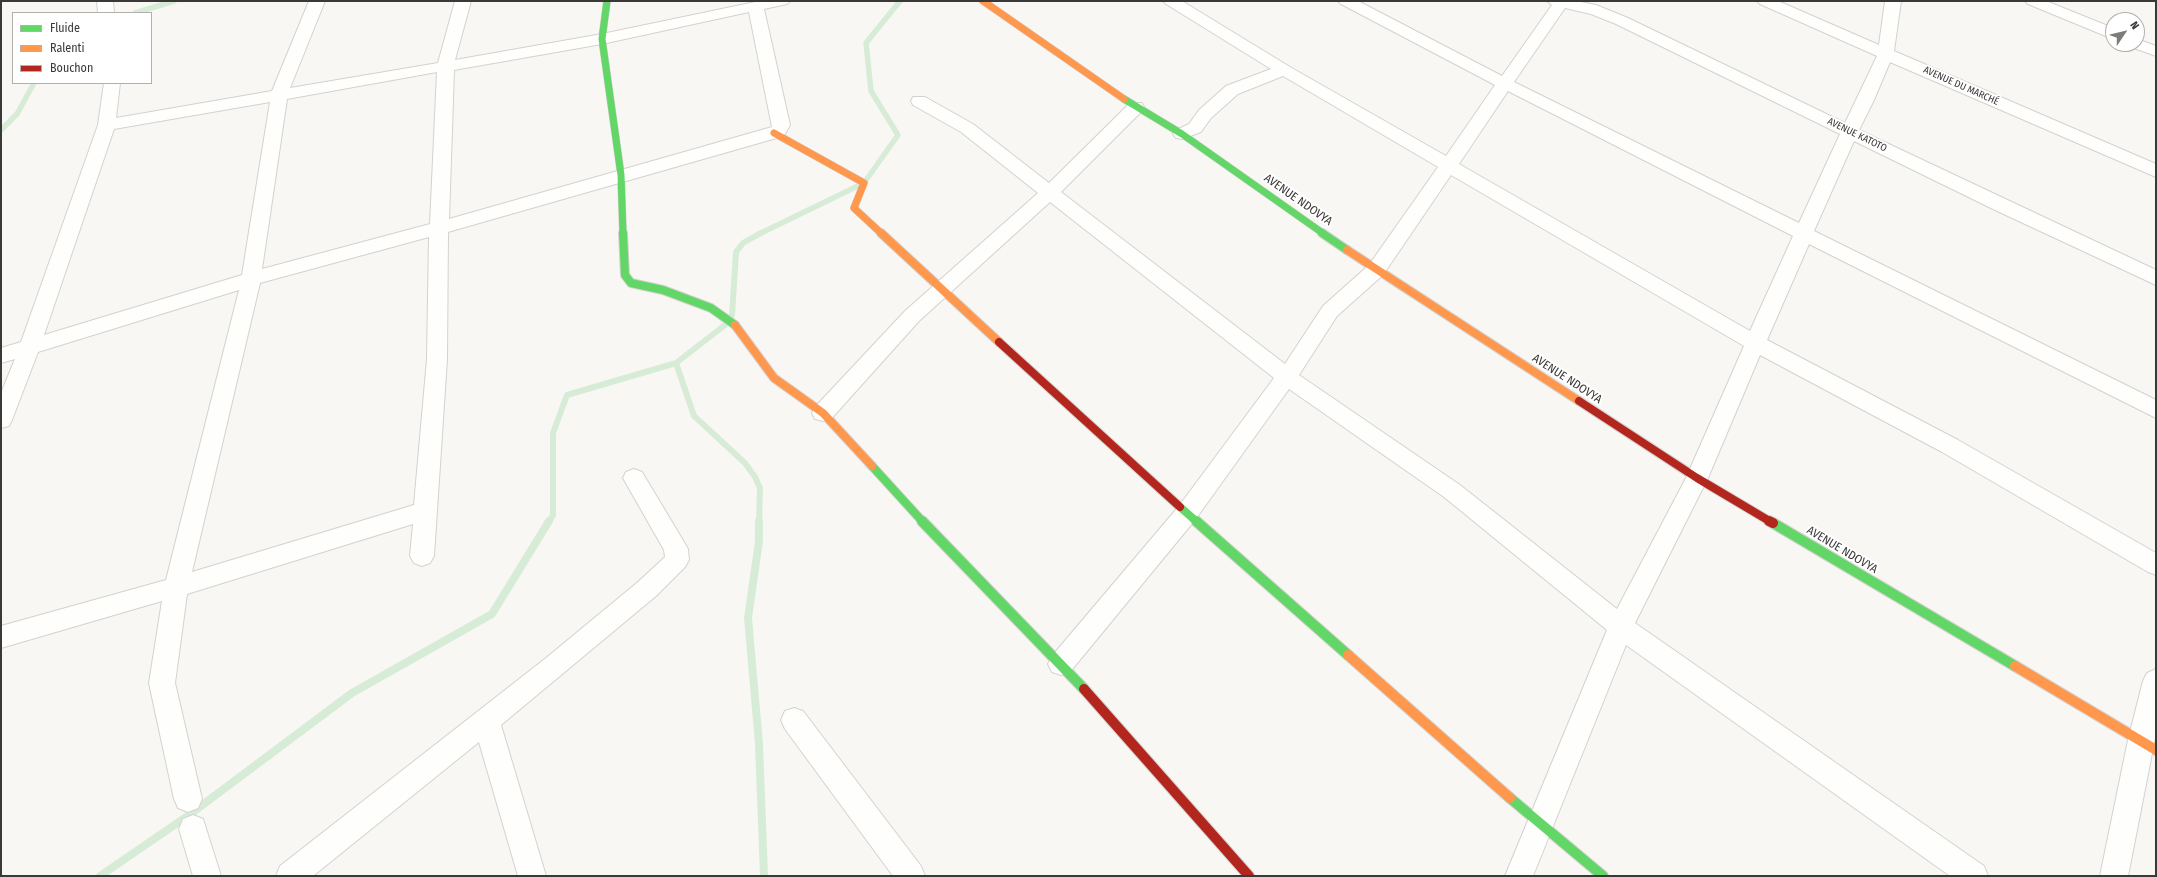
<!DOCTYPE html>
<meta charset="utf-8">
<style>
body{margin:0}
#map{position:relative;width:2157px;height:877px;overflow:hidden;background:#f9f7f4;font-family:"Fira Sans Condensed",sans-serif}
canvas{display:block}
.frame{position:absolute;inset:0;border:2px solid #3b3937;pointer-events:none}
.legend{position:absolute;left:12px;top:12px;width:140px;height:72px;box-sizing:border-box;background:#fff;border:1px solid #b1b0af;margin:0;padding:5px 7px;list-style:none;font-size:12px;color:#3b3937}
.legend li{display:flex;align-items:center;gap:8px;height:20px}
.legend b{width:20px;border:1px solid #b1b0af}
.north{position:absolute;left:2105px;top:12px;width:40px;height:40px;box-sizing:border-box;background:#fff;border:1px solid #b1b0af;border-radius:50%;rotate:55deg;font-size:11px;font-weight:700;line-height:16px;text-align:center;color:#3b3937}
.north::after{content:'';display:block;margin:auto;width:14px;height:18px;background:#7e7c79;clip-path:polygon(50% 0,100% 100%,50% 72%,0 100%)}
</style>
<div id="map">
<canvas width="2157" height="877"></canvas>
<div class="frame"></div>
<ul class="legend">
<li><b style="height:5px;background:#63d668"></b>Fluide</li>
<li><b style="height:5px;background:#ff974d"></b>Ralenti</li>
<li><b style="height:5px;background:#b3261e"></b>Bouchon</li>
</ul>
<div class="north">N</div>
</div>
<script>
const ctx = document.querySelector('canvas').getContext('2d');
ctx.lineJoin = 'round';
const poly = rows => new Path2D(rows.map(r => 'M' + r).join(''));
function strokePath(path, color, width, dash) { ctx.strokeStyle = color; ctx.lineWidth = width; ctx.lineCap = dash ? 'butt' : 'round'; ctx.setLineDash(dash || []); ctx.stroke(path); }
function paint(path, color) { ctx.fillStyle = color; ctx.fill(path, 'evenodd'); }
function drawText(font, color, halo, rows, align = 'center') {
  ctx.font = font + ' "Fira Sans Condensed",sans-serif'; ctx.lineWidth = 4; ctx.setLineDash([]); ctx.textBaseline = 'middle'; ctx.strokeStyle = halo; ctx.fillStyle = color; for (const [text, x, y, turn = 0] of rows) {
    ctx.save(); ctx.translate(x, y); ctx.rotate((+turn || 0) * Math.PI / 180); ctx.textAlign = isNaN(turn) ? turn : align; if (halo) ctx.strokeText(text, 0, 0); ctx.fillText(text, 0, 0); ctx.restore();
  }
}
const streamFar2 = poly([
 [135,13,174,1],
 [1,130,17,114,34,83],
 [759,234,864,183,898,135,871,91,866,43,900,1]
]);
const streamFar1 = poly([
 [732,315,736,252,743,243,761,233],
 [676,363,694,416,745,463,755,477,760,488,759,522],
 [549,522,553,515,553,433,567,395,676,363,725,325]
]);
const stream = poly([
 [759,521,759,541,748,618,759,744,764,876],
 [100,876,189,815,352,693,492,614,549,521]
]);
const street = poly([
 [97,1,113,1,114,13,98,13,97,1],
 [309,1,325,1,290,88,438,63,455,1,471,1,455,60,602,34,760,1,790,1,787,4,764,9,790,125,785,134,780,137,448,232,447,359,434,556,430,563,422,566,414,563,410,556,413,524,187,594,175,683,202,799,198,808,188,812,178,808,174,799,149,683,162,601,1,648,1,626,166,580,239,290,38,352,12,420,9,426,1,428,1,393,15,359,1,363,1,348,21,342,98,125,104,83,120,83,116,118,272,91,309,1],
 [749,12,772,127,449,219,454,70,602,44,749,12],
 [437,72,430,224,262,269,287,99,437,72],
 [270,102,242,275,44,335,114,129,270,102],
 [429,237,427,359,414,505,192,572,260,283,429,237],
 [1163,1,1182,1,1290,67,1446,156,1495,85,1341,4,1338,1,1358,1,1502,76,1552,5,1547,1,1576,1,1596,5,1628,18,1845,123,1877,56,1760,4,1757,1,1778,1,1879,45,1885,1,1901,1,1894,51,2156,164,2156,177,1890,62,1874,100,1859,130,2156,270,2156,285,1995,210,1854,141,1814,231,2156,400,2156,418,1809,244,1767,340,1958,440,2156,553,2156,575,2148,572,1942,452,1760,355,1708,478,1635,623,1984,866,1988,876,1950,876,1626,645,1533,876,1505,876,1607,630,1444,497,1289,389,1195,520,1070,672,1061,675,1052,672,1048,664,1052,656,1179,506,1274,378,1050,202,919,321,831,419,823,421,815,419,812,413,815,407,905,311,1038,193,961,132,913,105,911,101,913,97,925,97,973,124,1049,183,1130,103,1142,103,1144,107,1142,111,1061,192,1285,364,1323,306,1369,265,1438,167,1283,76,1238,94,1211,118,1201,132,1182,139,1176,138,1173,134,1176,130,1189,124,1199,110,1226,86,1271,69,1166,4,1163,1],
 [1565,8,1591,14,1616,24,1840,134,1799,223,1514,82,1565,8],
 [1508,91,1793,236,1750,331,1459,164,1508,91],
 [1451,175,1744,346,1686,478,1617,609,1460,485,1299,375,1337,316,1383,275,1451,175],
 [2025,1,2046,1,2113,28,2113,39,2028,4,2025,1],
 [2137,39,2156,46,2156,56,2131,47,2129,44,2137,44,2137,39],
 [634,469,642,472,684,542,688,549,689,560,685,567,656,596,501,725,546,876,518,876,479,742,313,876,276,876,280,866,546,658,638,582,665,557,664,550,623,478,626,472,634,469],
 [2156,669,2156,733,2128,876,2100,876,2128,740,2143,681,2147,673,2156,669],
 [794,708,803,711,921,866,925,876,893,876,785,729,781,720,785,711,794,708],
 [193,815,203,819,221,876,193,876,179,829,183,819,193,815]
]);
const fastFar2 = poly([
 [607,1,602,39,621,175,623,234],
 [1124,99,1182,134,1324,234]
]);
const fastFar1 = poly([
 [623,233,625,275,631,283,663,290,711,308,735,325],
 [1322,233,1347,250],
 [872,466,923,522],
 [1180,507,1197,522]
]);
const fast = poly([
 [922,521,1084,689],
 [1196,521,1348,655],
 [1773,523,2015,666],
 [1510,798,1603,876]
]);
const slowFar2 = poly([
 [983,1,1124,99],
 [774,133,864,183,854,208,882,234]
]);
const slowFar1 = poly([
 [881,233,999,342],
 [1347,250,1579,401],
 [735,325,774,378,823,413,872,466]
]);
const slow = poly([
 [1348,655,1510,798],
 [2015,666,2156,750]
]);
const jamFar1 = poly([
 [999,342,1180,507],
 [1579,401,1697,478,1771,522]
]);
const jam = poly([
 [1769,521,1773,523],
 [1084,689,1249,876]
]);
const farStreetnames = [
 ["AVENUE DU MARCHÉ",1961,86,24],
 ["AVENUE KATOTO",1857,135,26]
];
const streetNames = [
 ["AVENUE NDOVYA",1298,200,35],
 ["AVENUE NDOVYA",1567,379,33],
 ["AVENUE NDOVYA",1842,550,31]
];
strokePath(streamFar2, '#d7ecd6', 5.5);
strokePath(streamFar1, '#d7ecd6', 6);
strokePath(stream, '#d7ecd6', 8);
strokePath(street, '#d4d2d0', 2);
strokePath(fastFar2, '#d4d2d0', 8);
strokePath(fastFar1, '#d4d2d0', 10);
strokePath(fast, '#d4d2d0', 12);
strokePath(slowFar2, '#d4d2d0', 8);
strokePath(slowFar1, '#d4d2d0', 10);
strokePath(slow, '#d4d2d0', 12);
strokePath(jamFar1, '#d4d2d0', 10);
strokePath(jam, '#d4d2d0', 12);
paint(street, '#fefefd');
strokePath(fastFar2, '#63d668', 7);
strokePath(fastFar1, '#63d668', 8);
strokePath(fast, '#63d668', 10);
strokePath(slowFar2, '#ff974d', 7);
strokePath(slowFar1, '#ff974d', 8);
strokePath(slow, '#ff974d', 10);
strokePath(jamFar1, '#b3261e', 8);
strokePath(jam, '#b3261e', 10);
drawText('10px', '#3b3937', '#fff', farStreetnames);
drawText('12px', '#3b3937', '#fff', streetNames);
</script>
